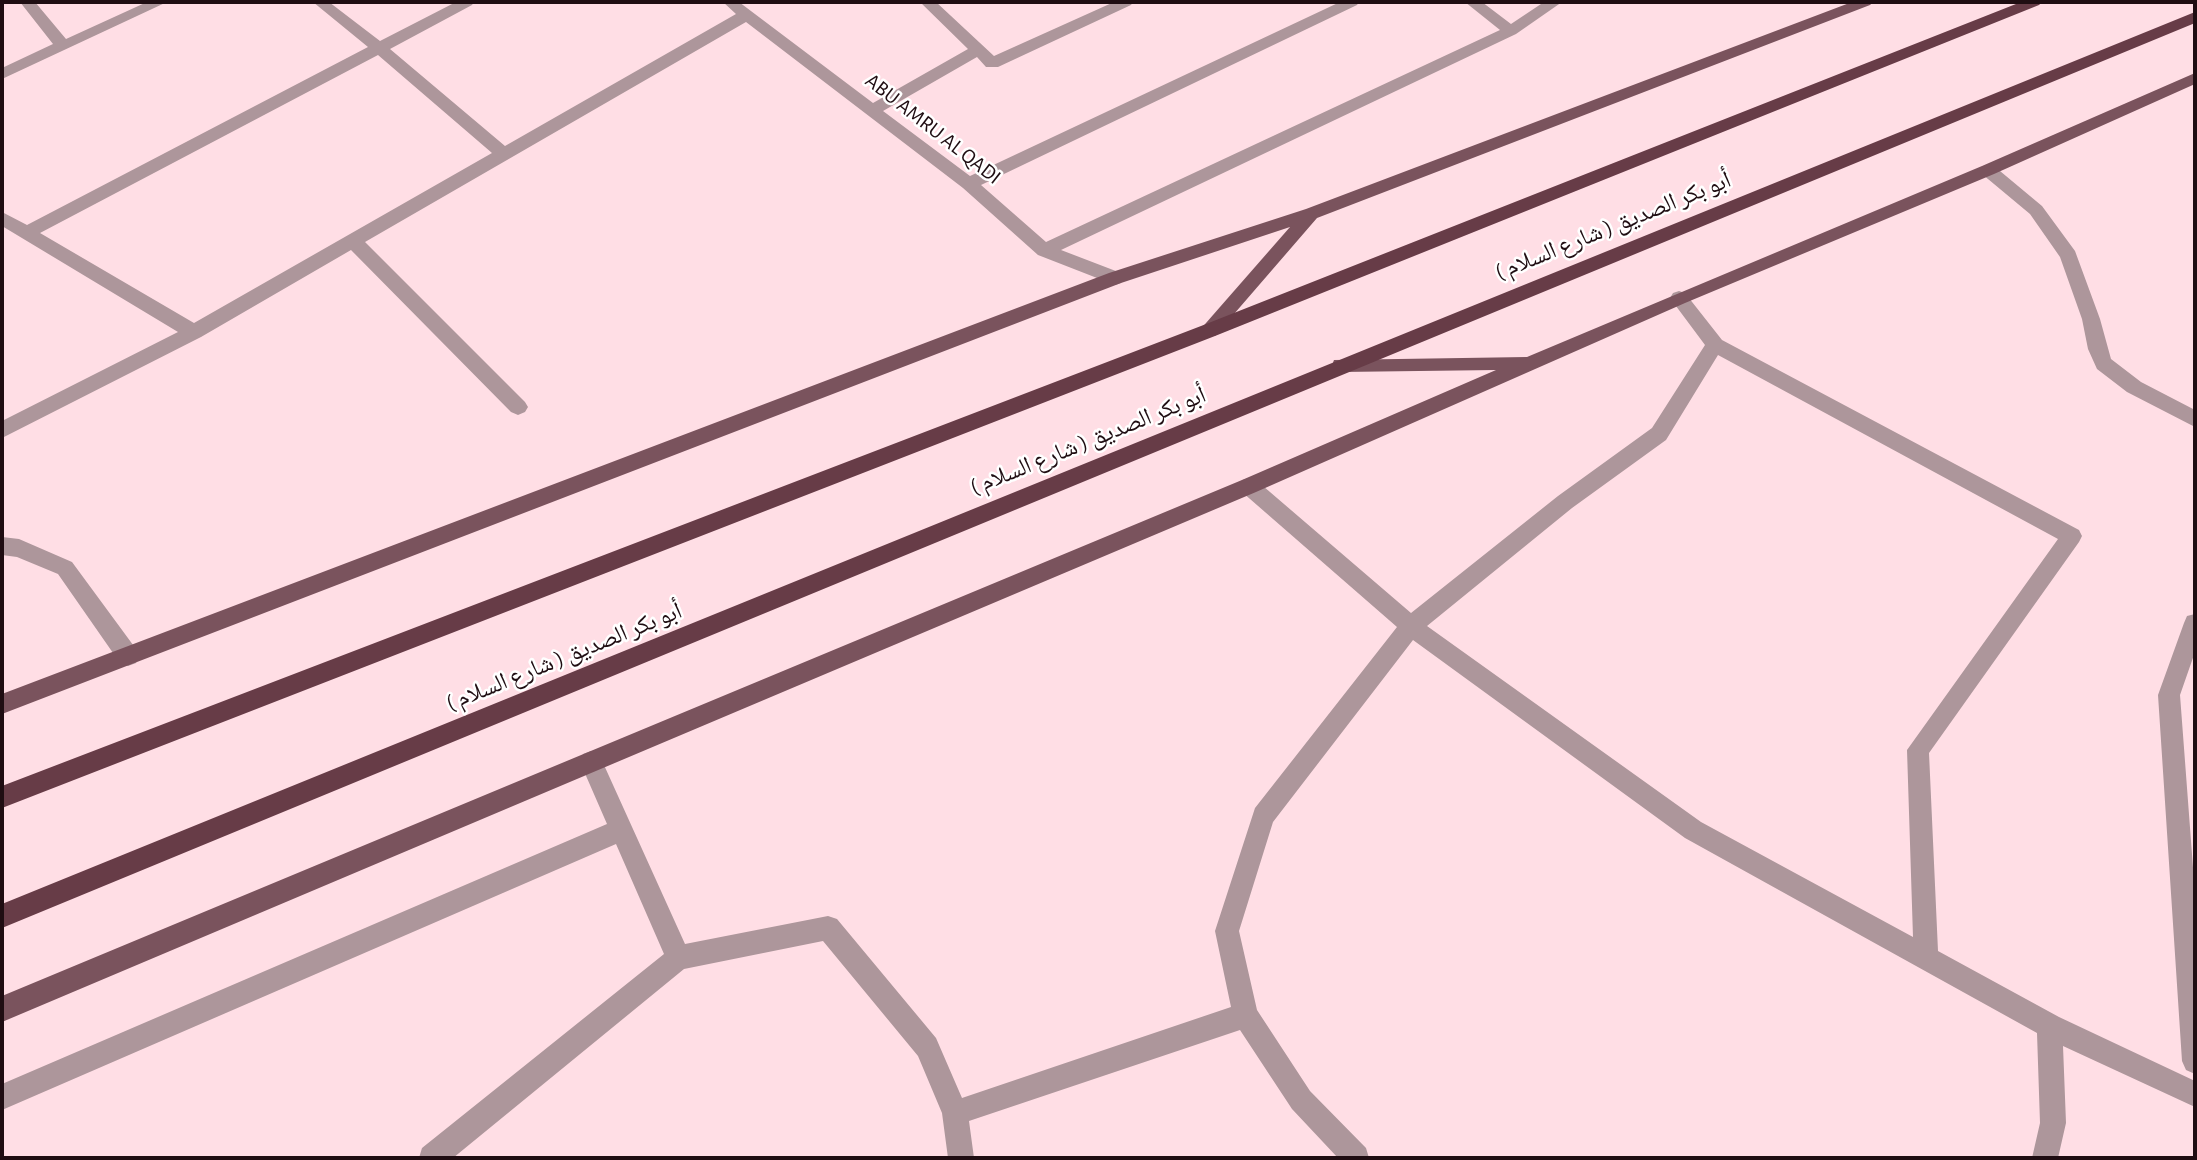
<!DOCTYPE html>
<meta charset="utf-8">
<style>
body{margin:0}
#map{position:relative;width:2197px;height:1160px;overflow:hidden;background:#ffdee5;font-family:"Alegreya Sans",sans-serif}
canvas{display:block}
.frame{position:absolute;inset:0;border:4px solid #1f0d12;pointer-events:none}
</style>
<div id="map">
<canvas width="2197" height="1160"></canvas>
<div class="frame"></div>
</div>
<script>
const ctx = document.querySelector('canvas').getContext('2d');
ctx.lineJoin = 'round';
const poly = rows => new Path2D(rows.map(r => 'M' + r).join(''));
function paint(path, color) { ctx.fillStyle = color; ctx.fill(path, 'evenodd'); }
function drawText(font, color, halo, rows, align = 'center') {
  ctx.font = font + ' "Alegreya Sans","Noto Naskh Arabic",sans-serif'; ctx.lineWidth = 5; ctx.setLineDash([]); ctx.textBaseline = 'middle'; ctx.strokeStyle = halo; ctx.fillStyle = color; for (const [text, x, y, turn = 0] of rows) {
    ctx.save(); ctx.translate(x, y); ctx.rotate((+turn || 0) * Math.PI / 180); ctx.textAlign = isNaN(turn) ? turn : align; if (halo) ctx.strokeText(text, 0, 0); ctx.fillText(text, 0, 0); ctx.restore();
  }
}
const street = poly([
 [20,2,35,2,66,39,147,2,167,2,2,79,2,68,53,44,20,2],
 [313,2,329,2,380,41,456,2,474,2,472,5,390,49,505,146,736,14,723,2,739,2,873,103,968,49,920,2,936,2,994,56,1114,2,1133,2,1131,5,998,67,986,67,977,57,883,111,970,176,1340,2,1359,2,1357,5,981,185,1046,242,1500,30,1465,2,1482,2,1511,24,1544,2,1562,2,1516,34,1061,250,1121,273,1124,278,1121,283,1115,285,1038,255,963,188,746,22,365,242,525,402,528,407,525,412,518,415,511,412,351,250,201,337,2,438,2,421,178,332,2,226,2,212,27,225,368,47,313,2],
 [378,55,492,153,194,323,40,233,378,55],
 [1988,164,1994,166,2042,206,2075,251,2100,319,2111,359,2141,382,2195,410,2195,427,2127,392,2097,369,2088,349,2082,319,2060,257,2030,214,1982,174,1980,170,1988,164],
 [1679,291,1685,293,1722,340,2079,530,2082,536,2079,542,1929,753,1938,951,2059,1017,2195,1081,2195,1107,2063,1046,2066,1123,2058,1158,2032,1158,2040,1123,2037,1033,1685,838,1413,640,1273,822,1239,931,1257,1010,1310,1091,1366,1148,1369,1158,1338,1158,1292,1109,1240,1030,969,1121,974,1158,948,1158,942,1113,918,1056,823,941,684,969,453,1158,419,1158,422,1148,664,954,616,844,2,1110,2,1084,607,824,580,762,583,754,591,751,599,754,685,944,828,916,837,919,936,1038,962,1098,1231,1007,1215,931,1255,808,1397,627,1242,492,1239,486,1242,480,1249,478,1256,480,1411,613,1558,496,1652,428,1705,345,1670,298,1673,293,1679,291],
 [1718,355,2058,539,1907,750,1913,937,1701,822,1427,626,1572,508,1666,440,1718,355],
 [2,537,19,539,72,562,136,649,139,656,136,663,128,666,120,663,58,574,17,557,2,555,2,537],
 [2195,614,2195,652,2180,695,2195,894,2195,1074,2186,1070,2182,1061,2158,695,2184,623,2187,616,2195,614]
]);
const primary = poly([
 [1852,2,1873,2,1870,5,1317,218,1215,336,1201,336,1199,331,1290,227,1121,283,2,714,2,694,1109,273,1306,209,1852,2],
 [2195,73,2195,84,1994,174,1685,303,1256,492,2,1022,2,996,1242,480,1496,370,1341,372,1334,370,1332,365,1334,360,1527,357,1982,166,2195,73]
]);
const highway = poly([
 [2021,2,2042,2,2039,5,1215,336,2,808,2,786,1201,326,2021,2],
 [2195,12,2195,23,2,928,2,904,2195,12]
]);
const farStreetnames = [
 ["ABU AMRU AL QADI",933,129,38]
];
const streetNames = [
 ["( شارع السلام ) أبو بكر الصديق",1613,226,-22],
 ["( شارع السلام ) أبو بكر الصديق",1088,441,-22],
 ["( شارع السلام ) أبو بكر الصديق",564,657,-22]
];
paint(street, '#ad969b');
paint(primary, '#7a535d');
paint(highway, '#673c47');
drawText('21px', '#1f0d12', '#fff', farStreetnames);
drawText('24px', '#1f0d12', '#fff', streetNames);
</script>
